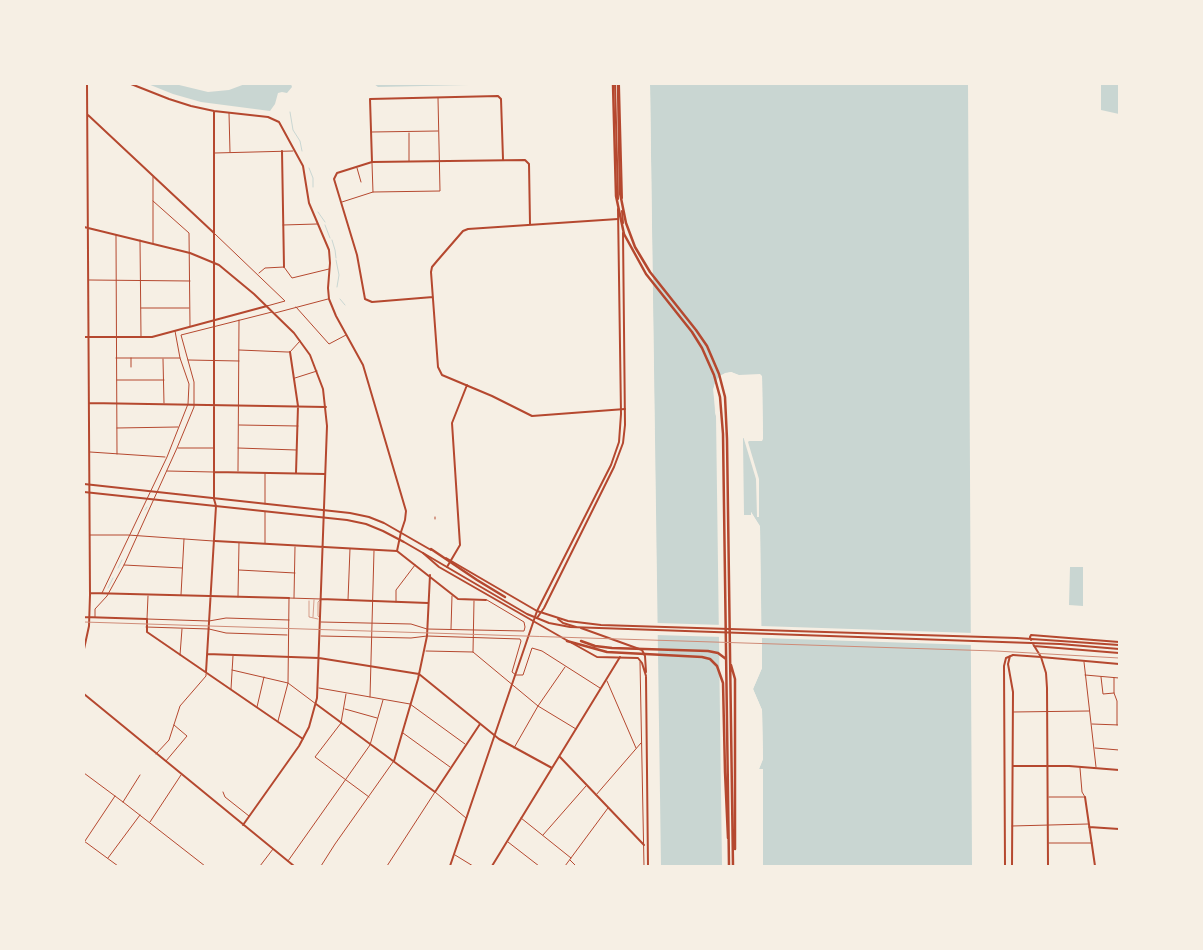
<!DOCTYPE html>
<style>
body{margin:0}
#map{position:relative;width:1203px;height:950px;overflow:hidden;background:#f6efe4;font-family:"Playfair Display",serif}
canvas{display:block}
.frame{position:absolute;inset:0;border:85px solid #f6efe4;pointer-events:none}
</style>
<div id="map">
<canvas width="1203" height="950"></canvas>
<div class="frame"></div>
</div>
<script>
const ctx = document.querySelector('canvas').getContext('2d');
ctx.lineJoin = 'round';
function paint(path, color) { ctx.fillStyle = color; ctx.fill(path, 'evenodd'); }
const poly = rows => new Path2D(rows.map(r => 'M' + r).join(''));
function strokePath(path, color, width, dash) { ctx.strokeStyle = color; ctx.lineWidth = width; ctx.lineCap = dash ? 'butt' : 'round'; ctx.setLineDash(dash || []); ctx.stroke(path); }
const water = poly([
 [148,84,175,84,208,92,229,90,245,84,291,84,292,87,287,93,282,92,278,93,275,104,270,111,201,102,173,94],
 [374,84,514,84,378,87],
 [650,84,968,84,972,866,763,866,763,770,759,769,763,759,762,710,753,689,762,668,760,527,751,512,751,515,744,515,743,440,743,438,763,439,762,376,738,375,731,372,725,373,718,378,713,389,716,416,722,866,661,866],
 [1101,84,1119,84,1119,114,1101,110],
 [1070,567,1083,567,1083,606,1069,605]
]);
const pier = poly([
 [648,84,650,84,657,623,723,625,723,637,657,635,657,646,655,645,654,635],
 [731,372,739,375,760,374,762,376,763,439,762,441,749,441,748,442,759,479,759,517,757,517,756,479,743,436,760,436,760,377,738,378,731,375,726,375,720,379,715,389,716,416,715,413,714,385,721,375],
 [751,512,760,526,761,626,973,633,973,645,762,638,762,668,753,689,762,710,763,759,759,769,763,769,763,866,761,866,760,772,758,771,756,768,760,758,759,711,750,689,759,667,757,527,751,515]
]);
const stream = poly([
 [290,112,293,130,300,141,302,151],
 [309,168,313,178,313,187],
 [318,212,325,222],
 [325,225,330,238],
 [332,240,335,250,336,258],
 [336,260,339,275,337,287],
 [340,299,345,305],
 [145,510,147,507],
 [118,568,122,560],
 [108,588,113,578]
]);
const service = poly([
 [309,601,309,617,318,619],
 [313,617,314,600],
 [320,618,318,616,318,602,320,600]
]);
const minor = poly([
 [229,113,230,152],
 [372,132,438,131],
 [409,133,409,161],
 [215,153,293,151],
 [372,163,373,192],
 [357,168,361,182],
 [153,177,153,243],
 [153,201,189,233,190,326],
 [342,202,373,192,440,191,438,98],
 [283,225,317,224],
 [215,234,285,301,267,306],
 [116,235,117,454],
 [140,240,141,336],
 [259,273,265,268,284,267,292,278,329,269],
 [89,280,190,281],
 [296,307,329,344,346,335],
 [141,308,189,308],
 [275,313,328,299],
 [239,350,287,352,290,352,300,341],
 [116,358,180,358],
 [131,358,131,367],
 [163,359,164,403],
 [188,360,239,361],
 [295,378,317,371],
 [117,380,164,380],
 [239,425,298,426],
 [117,428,178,427],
 [178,448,214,448],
 [238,448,296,450],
 [90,452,165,457],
 [167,471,213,472],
 [238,471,239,320],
 [265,504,265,473],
 [435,517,435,519],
 [90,535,128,535,213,541],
 [265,543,265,512],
 [124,565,182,568],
 [239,570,295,573],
 [102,593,167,457,188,404,189,384,180,358,175,331],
 [181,595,184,539],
 [148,596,147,619,209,621,226,618,289,620],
 [238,597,239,543],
 [294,598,295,547],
 [348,600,350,549],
 [396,602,396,590,415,565],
 [95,617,95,609,107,596,124,565,177,448,194,407,194,382,181,335,272,312],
 [321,622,411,624,427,629,524,631,525,627,524,622,487,600],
 [146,627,209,629,226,633,287,635],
 [451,629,452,596],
 [321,636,411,638,427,636,520,639,521,641,512,672,516,675,523,675,532,648,542,651,600,688],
 [426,651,473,652,538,706,576,729],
 [473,652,474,601],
 [180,655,182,629],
 [640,662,644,866],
 [1084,662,1096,767],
 [232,670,288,683,316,704],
 [1085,675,1119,678],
 [1101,677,1103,694,1114,693],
 [1114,678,1114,693,1117,701,1117,725],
 [607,681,636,748],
 [319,688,410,704,465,744],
 [231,689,233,656],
 [346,694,341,723,315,757,369,797],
 [370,697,374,551],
 [257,707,264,677],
 [345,709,377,718],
 [1013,712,1089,711],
 [278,721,288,683,289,598,321,599],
 [1092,724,1119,725],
 [403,733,450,767],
 [514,748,538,706,565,667],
 [1095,748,1119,750],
 [156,754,169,740,180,706,206,676,206,674],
 [166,761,187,736,174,725],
 [84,773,123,802,205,866],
 [223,792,225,797,249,816],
 [596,795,641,743],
 [1049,797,1085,797,1082,792,1080,768],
 [123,802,140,775],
 [521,818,571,858],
 [150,822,181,775],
 [1012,826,1088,824],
 [543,835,586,786],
 [84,841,118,866],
 [85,841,115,796],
 [508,842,539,866],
 [1049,843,1092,843],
 [455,855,473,866],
 [108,858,140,815],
 [570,860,576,866],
 [288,861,370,745,383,700],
 [260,866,273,849],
 [321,866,335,844,393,762],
 [387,866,435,792,466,818],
 [565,866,608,808]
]);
const tertiary = poly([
 [131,84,169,99,191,106,214,111,268,117,279,122,303,166,309,203,329,250,330,263,328,288,329,299,336,316,363,365,406,511,405,520,401,532,397,551,458,599,486,600],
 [88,115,214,233],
 [282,151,284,267],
 [372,162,370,99,498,96,501,99,503,159],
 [618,219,468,229,463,231,437,261,432,267,431,272,438,367,442,375,492,396,532,416,625,409],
 [84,227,190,253,219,265,254,294,294,333,310,355,323,389,327,426,317,698,309,727,299,746,243,825],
 [433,297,372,302,365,299,357,255,334,179,337,173,372,162,525,160,529,164,530,224],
 [84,337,152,337,267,306],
 [290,352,298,406,296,473],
 [89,403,326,407],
 [214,472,325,474],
 [215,541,397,551],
 [447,567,460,545,452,423,467,385],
 [84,568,84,620],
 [90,593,289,598],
 [321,599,428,603],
 [84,617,147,619,147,632,303,739],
 [84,649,89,626,90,595,87,84],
 [207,654,319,658,419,674,499,739,552,768],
 [1041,657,1119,664],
 [206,672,216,506,214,499,214,111],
 [84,694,294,866],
 [316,704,435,792,480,724],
 [560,757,644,845],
 [394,761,418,679,427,636,430,575],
 [1013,766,1069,766,1119,770],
 [1085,797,1095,866],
 [1089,827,1119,829],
 [492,866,620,657]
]);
const secondary = poly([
 [84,484,350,513,369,517,384,523,431,550],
 [84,492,347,520,366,524,383,531,404,542,423,553,439,567,568,641],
 [446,558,537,611],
 [558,619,563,623,576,627],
 [581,628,642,650,645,656,646,672],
 [572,643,597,657,638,658,642,663,646,676],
 [1010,656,1008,664,1013,692,1012,866],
 [1041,657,1046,673,1047,688,1048,866],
 [646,677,648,866],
 [1005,866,1004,666,1006,658,1013,655]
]);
const primary = poly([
 [615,84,618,199],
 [619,84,622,198],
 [622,211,623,223],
 [423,553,527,614,549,623,570,627,1060,644,1119,649],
 [537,611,568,621,601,625,1017,638,1119,645],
 [537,618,544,608,614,467,623,443,625,425,623,233],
 [1031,640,1030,637,1031,635,1119,642],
 [1033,644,1041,657],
 [1034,646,1119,653],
 [1013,655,1041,657],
 [450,866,537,611,611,465,619,442,621,414,618,209]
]);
const motorway = poly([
 [613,84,616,196,624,234,646,274,692,332,702,348,714,375,720,397,723,434,729,866],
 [618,84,620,193,626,223,635,247,650,272,696,330,707,346,719,374,725,397,727,439,733,866],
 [431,549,477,580,505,597],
 [567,641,607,652,702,657,710,659,717,666,723,683,725,772,728,838],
 [581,641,595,646,612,648,708,651,718,653,726,659],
 [731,665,735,679,735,849]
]);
const rail = poly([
 [84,622,996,651,1119,658]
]);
paint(water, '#c9d6d2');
paint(pier, '#f6efe4');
strokePath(stream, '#c9d6d2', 1);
strokePath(service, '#b5482f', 0.5);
strokePath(minor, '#b5482f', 1);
strokePath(tertiary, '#b5482f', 2);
strokePath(secondary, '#b5482f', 2);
strokePath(primary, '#b5482f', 2);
strokePath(motorway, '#b5482f', 2.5);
strokePath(rail, '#cf8b77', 1);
</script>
